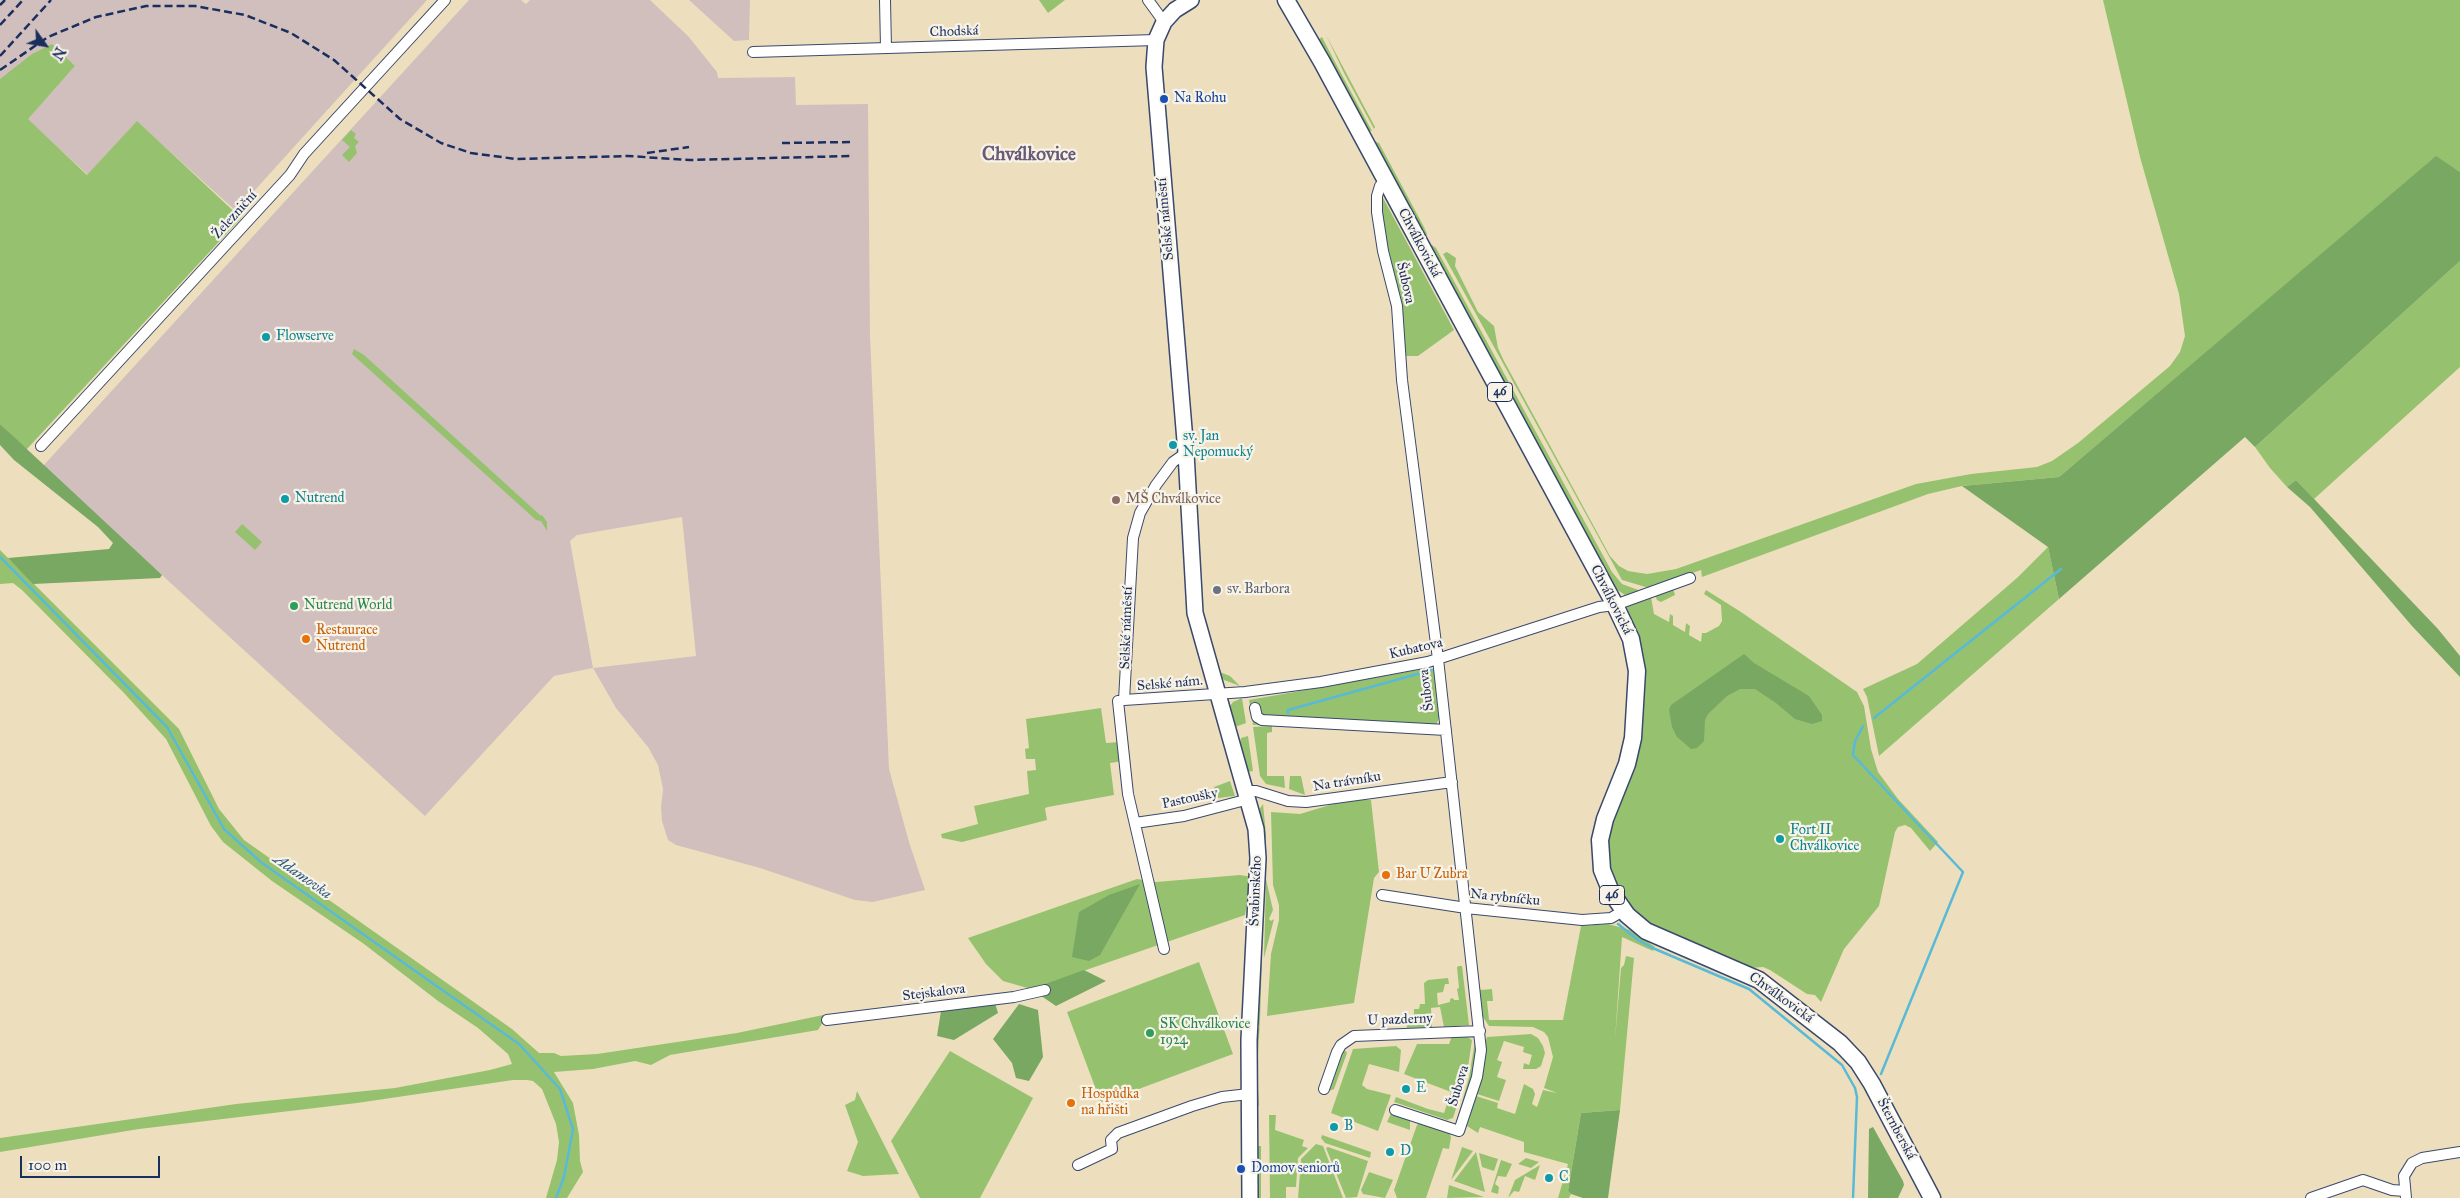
<!DOCTYPE html>
<meta charset="utf-8">
<style>
body{margin:0}
#map{position:relative;width:2460px;height:1198px;overflow:hidden;background:#eddfbd;font-family:"IM FELL Great Primer",serif}
canvas{display:block}
.north{position:absolute;left:20px;top:20px;width:50px;height:50px;-webkit-text-stroke:4px #f7f3e8;paint-order:stroke;rotate:122deg;font-size:14px;font-weight:700;line-height:20px;text-align:center;color:#1b2f5e}
.north::after{content:'';display:block;margin:auto;width:18px;height:22px;background:#1b2f5e;clip-path:polygon(50% 0,100% 100%,50% 72%,0 100%)}
.scale{position:absolute;left:20px;top:1156px;width:140px;height:22px;box-sizing:border-box;border:2px solid #1b2f5e;border-top:0;padding-left:6px;font-size:15px;line-height:18px;white-space:nowrap;color:#1b2f5e;-webkit-text-stroke:4px #f7f3e8;paint-order:stroke}
</style>
<div id="map">
<canvas width="2460" height="1198"></canvas>
<div class="north">N</div>
<div class="scale">100 m</div>
</div>
<script>
const ctx = document.querySelector('canvas').getContext('2d');
ctx.lineJoin = 'round';
function paint(path, color) { ctx.fillStyle = color; ctx.fill(path, 'evenodd'); }
const poly = rows => new Path2D(rows.map(r => 'M' + r).join(''));
function strokePath(path, color, width, dash) { ctx.strokeStyle = color; ctx.lineWidth = width; ctx.lineCap = dash ? 'butt' : 'round'; ctx.setLineDash(dash || []); ctx.stroke(path); }
function drawText(font, color, halo, rows, align = 'center') {
  ctx.font = font + ' "IM FELL Great Primer",serif'; ctx.lineWidth = 4.5; ctx.setLineDash([]); ctx.textBaseline = 'middle'; ctx.strokeStyle = halo; ctx.fillStyle = color; for (const [text, x, y, turn = 0] of rows) {
    ctx.save(); ctx.translate(x, y); ctx.rotate((+turn || 0) * Math.PI / 180); ctx.textAlign = isNaN(turn) ? turn : align; if (halo) ctx.strokeText(text, 0, 0); ctx.fillText(text, 0, 0); ctx.restore();
  }
}
const industrial = poly([
 [0,0,427,0,236,211,137,122,88,175,27,119,75,66,0,79],
 [469,0,521,0,526,4,530,0,650,0,688,36,717,72,718,78,795,77,796,105,868,104,870,336,889,769,909,842,925,890,873,902,855,900,760,868,676,845,668,840,662,821,661,807,663,789,658,765,648,747,616,708,593,668,554,676,425,816,43,466],
 [682,517,696,656,593,668,570,541,577,535],
 [689,0,750,0,749,40,734,41]
]);
const green = poly([
 [1039,0,1065,0,1048,13],
 [2103,0,2460,0,2460,172,2436,157,2059,477,1962,486,1928,494,1702,577,1701,570,1649,588,1622,580,1443,254,1447,252,1456,258,1455,266,1478,312,1494,326,1498,348,1504,361,1610,556,1619,566,1628,571,1647,574,1676,569,1916,484,1971,474,2037,467,2052,461,2078,443,2170,366,2180,352,2185,336,2179,294,2140,157],
 [1326,35,1375,127,1374,129,1344,73],
 [1322,37,1335,62,1372,131,1366,130,1319,44,1319,39],
 [52,44,75,66,28,119,87,175,137,121,241,218,26,450,0,424,0,79,32,54],
 [351,130,356,134,354,138,359,142,355,146,357,153,349,162,342,155,350,147,342,140],
 [1374,141,1379,143,1424,227,1427,234,1425,239],
 [1383,195,1472,352,1470,355,1422,266],
 [1382,196,1454,330,1418,356,1403,356,1402,306,1384,230,1379,203],
 [1432,245,1436,248,1612,572,1622,584,1641,591,1625,595,1613,587,1429,246],
 [2460,261,2460,367,2314,499,2296,480,2287,487,2270,468,2255,447],
 [354,349,364,355,541,516,542,515,547,522,547,531,541,521,536,520,352,354],
 [242,524,262,542,255,550,235,532],
 [2048,547,2059,599,1879,756,1867,697,1863,689,1917,664,2017,578],
 [0,550,179,729,219,809,244,840,512,1029,539,1053,554,1053,561,1056,597,1054,737,1033,828,1014,818,1030,670,1055,651,1065,635,1061,593,1069,554,1072,573,1103,579,1135,580,1161,583,1172,567,1198,546,1198,557,1160,559,1142,556,1124,542,1089,533,1081,527,1080,513,1080,357,1103,139,1129,0,1152,0,1138,236,1104,395,1088,490,1070,512,1064,508,1054,478,1028,438,1001,364,944,272,881,223,842,211,826,166,739,124,693,22,590,13,583,0,584],
 [1673,588,1675,595,1661,602,1657,600,1655,595],
 [1706,590,1741,612,1857,692,1864,706,1871,749,1878,772,1898,799,1938,842,1930,851,1911,828,1905,825,1898,827,1895,832,1879,906,1844,949,1821,1002,1815,995,1807,994,1770,970,1763,967,1751,968,1666,935,1641,918,1621,898,1609,871,1608,831,1635,753,1627,606,1629,603,1651,597,1654,614,1669,622,1670,614,1673,616,1673,625,1685,632,1686,623,1690,626,1689,635,1701,642,1702,633,1706,633,1719,626,1722,621,1721,605,1704,594],
 [1429,668,1436,673,1440,716,1436,725,1325,721,1264,715,1253,707,1254,722,1275,724,1253,725,1249,700],
 [1217,671,1230,676,1240,686,1224,680],
 [1242,698,1246,723,1235,727,1230,706,1233,702],
 [1101,708,1106,743,1120,742,1123,761,1110,763,1114,795,1048,807,1045,808,1047,820,962,842,942,838,941,834,978,824,974,806,1029,794,1027,771,1036,770,1035,759,1026,759,1025,749,1029,748,1026,719],
 [1272,726,1272,732,1267,733,1267,776,1284,776,1285,788,1266,784,1260,776,1253,727],
 [1248,736,1253,771,1248,772,1240,743,1241,738],
 [1290,776,1301,776,1305,795,1289,789],
 [1230,781,1235,796,1218,798,1214,787],
 [1360,800,1371,800,1379,872,1374,878,1354,1003,1267,1016,1271,954,1279,920,1279,905,1273,885,1271,812,1300,814,1333,804],
 [1263,804,1266,835,1260,1020,1257,1072,1259,1106,1253,1103,1254,1030,1259,1028,1259,1025,1254,1022,1259,810],
 [1240,875,1252,877,1245,915,1031,989,1003,981,986,964,968,938,1137,879,1156,882],
 [1266,879,1273,910,1269,919,1271,921,1274,919,1264,958],
 [1608,924,1630,930,1655,947,1653,951,1622,937,1615,1040,1621,968,1624,965,1626,956,1634,958,1620,1110,1581,1113,1568,1191,1571,1194,1569,1198,1558,1198,1568,1164,1524,1152,1524,1142,1480,1127,1478,1133,1467,1126,1476,1096,1498,1103,1497,1108,1515,1114,1524,1084,1533,1089,1535,1094,1532,1104,1537,1107,1543,1090,1557,1093,1544,1088,1553,1057,1548,1037,1544,1032,1533,1027,1489,1026,1483,1017,1480,990,1492,989,1493,1001,1487,1001,1489,1020,1563,1020,1581,926],
 [1199,962,1233,1054,1101,1103,1067,1012],
 [1459,966,1462,966,1469,1025,1444,1027,1440,1007,1431,1008,1432,1027,1407,1028,1406,1021,1414,1020,1414,1009,1419,1009,1420,1004,1425,1004,1424,983,1428,980,1448,978,1449,984,1445,984,1443,992,1437,993,1438,1005,1450,1002,1450,999,1453,998,1454,1000,1459,1000,1457,989,1459,988,1457,967],
 [1531,1034,1538,1038,1543,1046,1545,1053,1541,1066,1536,1069,1523,1069,1524,1063,1529,1065,1532,1055,1523,1052,1524,1047,1504,1041,1497,1060,1502,1062,1497,1077,1506,1080,1499,1101,1477,1094,1484,1066,1485,1043,1487,1037],
 [1452,1036,1466,1036,1472,1040,1467,1074,1453,1118,1447,1120,1394,1102,1396,1097,1428,1109,1444,1113,1451,1092,1404,1074,1417,1044,1449,1044],
 [1475,1041,1477,1053,1474,1072,1457,1120,1469,1077],
 [1396,1046,1401,1050,1399,1072,1369,1064,1362,1085,1367,1089,1391,1095,1378,1131,1331,1113,1353,1049],
 [1344,1049,1347,1053,1334,1089,1327,1092,1341,1050],
 [950,1051,1033,1098,980,1198,920,1198,891,1141],
 [857,1091,899,1174,863,1176,847,1171,858,1142,845,1105,855,1100],
 [1392,1111,1410,1120,1410,1130,1387,1122],
 [1269,1115,1276,1115,1275,1130,1304,1140,1302,1146,1308,1148,1298,1158,1296,1187,1286,1187,1286,1198,1270,1198],
 [1422,1121,1449,1132,1451,1137,1449,1149,1443,1148,1426,1198,1397,1198,1394,1190,1417,1125],
 [1322,1135,1371,1152,1370,1158,1325,1143,1321,1138],
 [1316,1144,1323,1146,1343,1198,1298,1198,1301,1159],
 [1254,1146,1261,1146,1261,1198,1256,1198],
 [1328,1147,1368,1161,1357,1197,1346,1198,1326,1148],
 [1462,1147,1473,1151,1451,1180],
 [1476,1152,1485,1192,1454,1181],
 [1479,1153,1498,1159,1494,1171,1482,1167],
 [1526,1158,1539,1162,1531,1168,1518,1164],
 [1501,1160,1512,1164,1506,1177,1498,1176,1495,1184,1499,1187,1498,1194,1491,1192],
 [1540,1165,1535,1180,1525,1176,1519,1192,1514,1191,1508,1198,1515,1180],
 [1369,1172,1393,1180,1385,1198,1363,1194,1361,1190],
 [1449,1185,1484,1197,1447,1198]
]);
const forest = poly([
 [2436,156,2460,172,2460,261,2255,447,2245,437,2059,599,2048,547,1962,486,2059,477],
 [0,424,162,575,160,578,33,584,8,558,109,549,113,543,98,527,14,460,0,445],
 [2296,480,2438,629,2460,656,2460,677,2412,626,2310,507,2287,487],
 [1744,654,1754,663,1809,696,1822,715,1822,721,1812,724,1795,719,1776,703,1755,689,1740,689,1727,696,1708,714,1705,720,1704,741,1697,748,1691,749,1677,737,1672,727,1669,710,1671,705],
 [1140,884,1100,955,1089,961,1072,957,1079,912,1109,895],
 [1084,970,1106,981,1056,1006,1031,989],
 [995,1003,998,1013,954,1040,937,1036,941,1011],
 [1019,1004,1038,1010,1043,1057,1029,1081,1016,1078,1012,1063,993,1039],
 [1620,1110,1608,1198,1583,1198,1571,1194,1568,1191,1581,1113],
 [1873,1127,1903,1181,1904,1185,1898,1198,1868,1198,1869,1129]
]);
const stream = poly([
 [0,557,167,727,224,829,262,863,519,1044,560,1089,573,1129,564,1177,556,1198],
 [1288,713,1288,710,1432,670],
 [1874,718,2061,569],
 [1863,726,1855,741,1853,755,1963,872,1881,1074],
 [1618,924,1638,940,1655,949,1749,989,1842,1065,1855,1088,1857,1097,1853,1198]
]);
const street = poly([
 [885,0,886,48],
 [1148,0,1164,22],
 [753,52,1156,40],
 [1385,180,1380,186,1377,196,1377,212,1383,251,1397,306,1402,380,1438,659,1481,1050,1477,1077,1459,1131,1395,1110],
 [41,446,290,175,304,154,445,0],
 [1186,453,1173,462,1156,485,1140,513,1133,538,1124,700,1245,692,1321,682,1428,662,1599,607,1615,605,1690,578],
 [1118,701,1128,794,1164,949],
 [1255,708,1257,717,1262,720,1446,730],
 [1247,791,1256,791,1288,801,1306,802,1452,782],
 [1135,823,1184,816,1249,799],
 [1382,895,1466,908,1582,920,1611,918,1623,911],
 [827,1020,1014,997,1045,990],
 [1324,1089,1337,1052,1341,1045,1354,1036,1480,1031],
 [1078,1165,1112,1149,1111,1140,1118,1133,1192,1106,1222,1097,1249,1094],
 [2311,1198,2363,1180,2392,1190,2405,1191],
 [2406,1198,2404,1176,2412,1163,2422,1158,2460,1152]
]);
const secondary = poly([
 [1191,0,1175,10,1164,22,1156,40,1154,67,1186,453,1195,613,1256,829,1258,858,1249,1040,1250,1198]
]);
const primary = poly([
 [1286,0,1322,62,1459,316,1615,605,1631,639,1637,671,1633,738,1627,764,1605,819,1600,840,1602,870,1611,892,1627,915,1646,931,1759,980,1840,1043,1858,1062,1872,1084,1932,1198]
]);
const rail = poly([
 [0,5,5,0],
 [0,25,23,0],
 [0,56,51,0],
 [0,70,48,37,96,17,146,6,195,6,245,15,291,33,334,60,400,119,441,143,471,153,516,159,628,156,690,160,852,156],
 [782,143,851,142],
 [647,153,689,147]
]);
const markers = [
 [1164,99,5,"#1a4fb4"],
 [266,337,5,"#0f9aa8"],
 [1173,445,5,"#0f9aa8"],
 [285,499,5,"#0f9aa8"],
 [1116,500,5,"#8d6e63"],
 [1217,590,5,"#6b7280"],
 [294,606,5,"#2e9e5b"],
 [306,639,5,"#e8710a"],
 [1780,839,5,"#0f9aa8"],
 [1386,875,5,"#e8710a"],
 [1150,1033,5,"#2e9e5b"],
 [1406,1089,5,"#0f9aa8"],
 [1071,1103,5,"#e8710a"],
 [1334,1127,5,"#0f9aa8"],
 [1390,1152,5,"#0f9aa8"],
 [1241,1169,5,"#1a4fb4"],
 [1549,1178,5,"#0f9aa8"]
];
const shields = [
 [1500,392,25],
 [1612,895,25]
];
const shieldNames = [
 ["46",1500,392],
 ["46",1612,895]
];
const streetNames = [
 ["Chodská",954,32,-2],
 ["Železniční",235,215,-48],
 ["Selské náměstí",1166,219,-95],
 ["Chválkovická",1419,243,62],
 ["Šubova",1405,283,77],
 ["Chválkovická",1611,600,63],
 ["Selské náměstí",1127,628,-88],
 ["Kubatova",1416,649,-13],
 ["Selské nám.",1170,684,-5],
 ["Šubova",1427,690,-97],
 ["Na trávníku",1347,782,-9],
 ["Pastoušky",1190,799,-12],
 ["Švabinského",1256,891,-88],
 ["Na rybníčku",1505,898,6],
 ["Stejskalova",934,993,-7],
 ["Chválkovická",1781,998,36],
 ["U pazderny",1400,1020,-2],
 ["Šubova",1459,1086,-73],
 ["Šternberská",1896,1129,62]
];
const transitNames = [
 ["Na Rohu",1174,99],
 ["Domov seniorů",1251,1169]
];
const cultureNames = [
 ["Flowserve",276,337],
 ["sv. Jan",1183,437],
 ["Nepomucký",1183,453],
 ["Nutrend",295,499],
 ["Fort II",1790,831],
 ["Chválkovice",1790,847],
 ["E",1416,1089],
 ["B",1344,1127],
 ["D",1400,1152],
 ["C",1559,1178]
];
const educationNames = [
 ["MŠ Chválkovice",1126,500]
];
const worshipNames = [
 ["sv. Barbora",1227,590]
];
const leisureNames = [
 ["Nutrend World",304,606],
 ["SK Chválkovice",1160,1025],
 ["1924",1160,1041]
];
const foodNames = [
 ["Restaurace",316,631],
 ["Nutrend",316,647],
 ["Bar U Zubra",1396,875],
 ["Hospůdka",1081,1095],
 ["na hřišti",1081,1111]
];
const waterNames = [
 ["Adamovka",302,877,35]
];
const districtNames = [
 ["Chválkovice",1029,155]
];
paint(industrial, '#d1bfbd');
paint(green, '#96c26f');
paint(forest, '#78a862');
strokePath(stream, '#59bad7', 2.5);
strokePath(street, '#3a496c', 12);
strokePath(secondary, '#3a496c', 18);
strokePath(primary, '#3a496c', 19);
strokePath(street, '#fff', 10);
strokePath(secondary, '#fff', 15);
strokePath(primary, '#fff', 16);
strokePath(rail, '#1b2f5e', 2.5, [8, 4]);
for (const [x, y, r, color] of markers) { const dot = new Path2D(); dot.arc(x, y, r, 0, 2 * Math.PI); ctx.fillStyle = color; ctx.fill(dot); strokePath(dot, '#f7f3e8', 2); }
for (const [x, y, w] of shields) { const box = new Path2D(); box.roundRect(x - w / 2, y - 9.5, w, 19, 4); ctx.fillStyle = '#f7f3e8'; ctx.fill(box); strokePath(box, '#1b2f5e', 1); }
drawText('bold 12px', '#1b2f5e', null, shieldNames);
drawText('14px', '#1b2f5e', '#f7f3e8', streetNames);
drawText('14px', '#164399', '#f7f3e8', transitNames, 'left');
drawText('14px', '#0d838f', '#f7f3e8', cultureNames, 'left');
drawText('14px', '#785e54', '#f7f3e8', educationNames, 'left');
drawText('14px', '#5b616d', '#f7f3e8', worshipNames, 'left');
drawText('14px', '#27864d', '#f7f3e8', leisureNames, 'left');
drawText('14px', '#c56008', '#f7f3e8', foodNames, 'left');
drawText('italic 15px', '#2e5982', '#f7f3e8', waterNames);
drawText('bold 19px', '#6a5b75', '#f7f3e8', districtNames);
</script>
